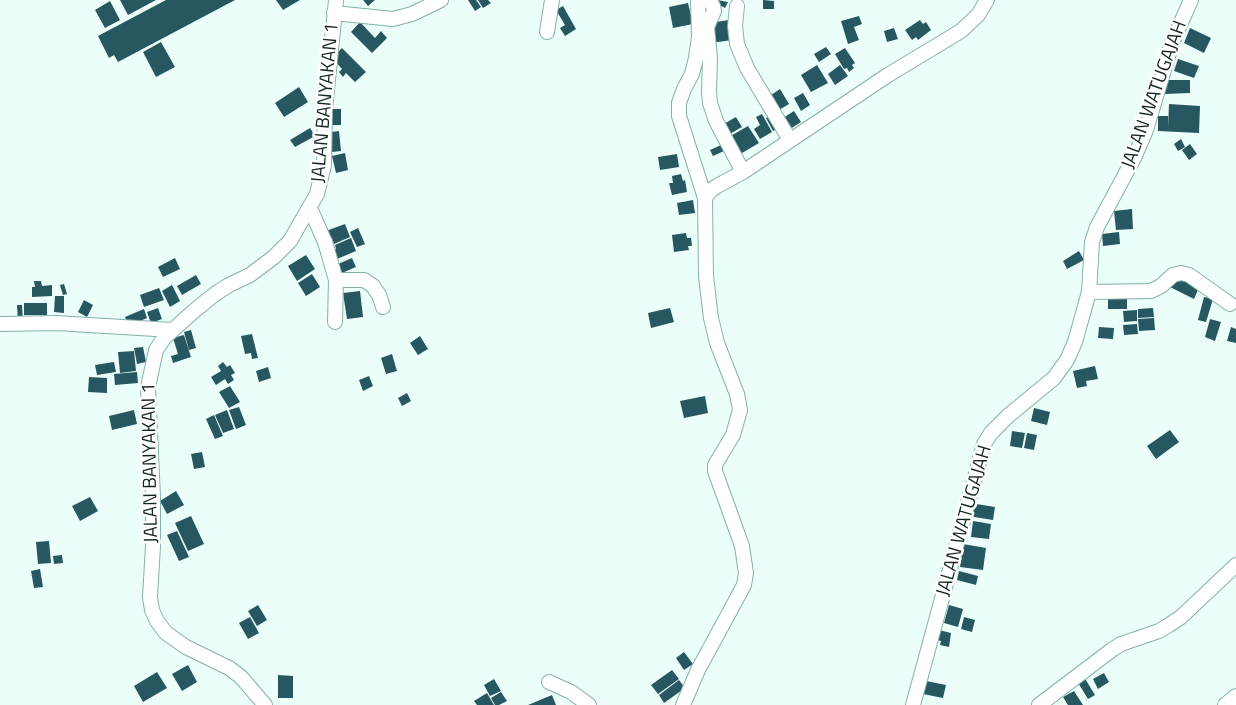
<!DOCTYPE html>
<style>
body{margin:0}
canvas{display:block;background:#ecfefa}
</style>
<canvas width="1236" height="705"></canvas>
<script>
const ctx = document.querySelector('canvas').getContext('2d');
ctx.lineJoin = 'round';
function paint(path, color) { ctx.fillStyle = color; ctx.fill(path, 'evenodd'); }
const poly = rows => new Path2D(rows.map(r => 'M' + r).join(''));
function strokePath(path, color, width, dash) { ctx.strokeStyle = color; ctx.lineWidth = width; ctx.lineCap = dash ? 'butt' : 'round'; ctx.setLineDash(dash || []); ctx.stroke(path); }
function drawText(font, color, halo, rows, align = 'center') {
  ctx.font = font + ' "Titillium Web",sans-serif'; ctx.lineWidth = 5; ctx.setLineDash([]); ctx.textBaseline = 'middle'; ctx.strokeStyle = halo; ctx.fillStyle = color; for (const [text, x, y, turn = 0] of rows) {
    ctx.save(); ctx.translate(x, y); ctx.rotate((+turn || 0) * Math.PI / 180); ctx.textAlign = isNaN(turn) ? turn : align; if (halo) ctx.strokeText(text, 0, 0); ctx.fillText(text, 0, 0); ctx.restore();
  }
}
const building = poly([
 [120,0,156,0,128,15],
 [166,0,235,0,118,62,114,55,109,58,98,36],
 [276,0,300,0,283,10],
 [363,0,375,0,368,6],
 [468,0,476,0,481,7,475,11],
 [478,0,488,0,491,3,483,8],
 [717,0,728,2,725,8,716,3],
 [763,0,774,1,774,9,763,9],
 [110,1,120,20,105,28,95,10],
 [688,3,693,24,673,28,669,7],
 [563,6,576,29,565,36,560,28,565,25,556,10],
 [859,16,862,24,854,27,859,40,848,44,841,21],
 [729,20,732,40,711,43,709,23],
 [920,20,923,24,926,22,931,30,918,40,916,37,912,40,905,30],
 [360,22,375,38,381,31,387,38,372,53,351,32],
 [894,28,898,39,887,42,884,31],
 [1190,28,1211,38,1204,53,1184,43],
 [161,42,175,67,156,77,143,52],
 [826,47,831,54,819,62,814,54],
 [342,48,366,72,355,82,346,73,343,77,339,72,342,69,332,58],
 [845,48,855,63,852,65,854,68,849,72,847,68,844,69,835,54],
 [1178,59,1199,66,1194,78,1174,71],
 [817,65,828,83,811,92,801,75],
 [840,65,848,76,835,85,828,74],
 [1165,80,1190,80,1190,93,1165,94],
 [299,87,308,102,284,117,275,103],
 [780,89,789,104,779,110,771,95],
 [803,93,810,105,801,111,794,98],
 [1169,104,1200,106,1199,133,1158,131,1158,116,1168,116,1168,127],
 [329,109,341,109,341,125,329,125],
 [794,111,801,122,787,131,780,120],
 [762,114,772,132,760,139,754,129,760,125,756,117],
 [771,115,779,128,773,131,766,118],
 [736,117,742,127,728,135,722,125],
 [748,126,759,143,737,156,727,138],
 [310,128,315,136,295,147,290,140],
 [339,131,341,151,332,152,331,132],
 [1181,139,1185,147,1178,151,1174,144],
 [1190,144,1197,154,1189,160,1182,150],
 [721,145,724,151,713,156,710,150],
 [345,153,348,170,336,173,332,156],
 [677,154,679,167,660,170,658,157],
 [681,174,683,181,685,180,687,192,672,195,669,183,673,183,672,176],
 [693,200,695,213,679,215,677,203],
 [1132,209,1133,229,1116,230,1114,211],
 [345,224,350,237,334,244,332,238,329,239,326,231],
 [358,228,365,244,357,247,350,232],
 [1119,232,1120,244,1103,246,1102,234],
 [686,233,687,238,691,238,692,246,688,246,689,250,674,252,672,235],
 [351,238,356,251,337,259,333,250,336,249,335,245],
 [1079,251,1084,260,1067,269,1063,261],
 [306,255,315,269,297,281,288,266],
 [175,258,180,269,163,277,158,267],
 [352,258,356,267,342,273,338,264],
 [312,274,320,287,306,296,298,283],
 [196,275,201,284,182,295,177,286],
 [1176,276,1200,285,1194,299,1170,287],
 [34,281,41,281,42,286,52,285,52,296,32,297,32,287,35,287],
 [64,284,67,294,63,295,60,285],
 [172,285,180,301,170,307,162,291],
 [159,288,164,300,144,307,140,295],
 [360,291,363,317,347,319,343,293],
 [1108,294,1127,295,1127,309,1108,309],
 [55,296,64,296,64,313,54,312],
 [1204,297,1213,299,1206,322,1198,320],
 [84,300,93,305,87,317,78,312],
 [24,303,47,303,47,315,24,315],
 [17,305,22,305,23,322,18,322],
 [158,308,162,319,151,323,147,312],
 [670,308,674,322,651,328,648,313],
 [1153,308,1154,317,1138,318,1138,309],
 [144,309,147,318,129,326,125,317],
 [1137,310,1137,321,1124,322,1123,311],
 [1154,318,1155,330,1139,331,1138,319],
 [1210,319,1221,322,1215,341,1205,337],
 [1137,324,1138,334,1124,335,1123,325],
 [1099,327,1114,328,1113,339,1098,338],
 [1231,327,1236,329,1236,343,1227,341],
 [191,330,196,348,189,350,184,332],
 [252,334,258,358,252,359,251,353,245,354,241,336],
 [184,335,191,357,173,363,171,356,178,354,173,338],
 [420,336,428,349,418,355,410,343],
 [143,347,146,362,137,364,134,348],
 [134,351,136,371,120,373,118,352],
 [392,354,397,371,386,374,381,358],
 [114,362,116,372,97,375,95,365],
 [223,362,227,367,230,365,235,373,231,375,234,380,228,384,225,379,216,385,211,377,221,371,218,366],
 [1095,366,1098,379,1086,381,1087,386,1077,388,1073,371],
 [268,367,271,378,259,382,256,371],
 [137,372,138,383,115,385,114,374],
 [369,376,373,386,363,391,359,380],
 [89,377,107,378,107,393,88,392],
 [230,386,240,402,229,408,219,392],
 [407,393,411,401,402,406,398,398],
 [705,396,708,413,684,418,680,401],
 [239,407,246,425,236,429,229,410],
 [1034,408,1050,412,1047,425,1031,421],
 [134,410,137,424,112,430,109,416],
 [227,410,234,429,223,433,215,415],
 [214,415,223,436,215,439,206,419],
 [1170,430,1179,442,1156,459,1147,446],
 [1012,431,1025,433,1022,448,1010,446],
 [1027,433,1037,435,1034,450,1024,448],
 [202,452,205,467,194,469,191,454],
 [176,491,184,505,167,514,160,501],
 [90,497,98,511,80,521,72,506],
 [970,503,995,507,993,520,968,516],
 [191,516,204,544,188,551,175,523],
 [973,521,991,524,989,539,971,537],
 [177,531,189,557,179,561,167,535],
 [49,541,51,563,38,564,36,542],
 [963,544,986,548,983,570,960,567],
 [62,555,63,563,54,564,53,556],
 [40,569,43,587,34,588,31,571],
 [959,571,978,576,976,585,957,580],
 [258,605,267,620,257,626,248,611],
 [949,605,963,609,958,627,944,623],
 [250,617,259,633,248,639,239,623],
 [964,617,975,620,972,632,961,629],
 [939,630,951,633,949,647,940,645,941,641,937,640],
 [684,652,693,664,684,670,676,658],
 [188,665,197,682,182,691,172,674],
 [672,670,679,679,658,694,651,685],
 [157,672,167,688,143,702,134,686],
 [1104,673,1109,682,1098,689,1093,679],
 [278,675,293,676,293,698,278,698],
 [1084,677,1095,695,1088,699,1077,681],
 [494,679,501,691,490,696,484,685],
 [679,680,685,688,664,703,659,695],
 [926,681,946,685,943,698,923,694],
 [1074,691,1083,705,1068,705,1063,697],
 [501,692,507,701,499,705,495,705,491,698],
 [487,693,494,705,477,705,474,701],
 [552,695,556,705,528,705]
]);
const minor = poly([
 [698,0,699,37,696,58,692,74,684,89,679,103,679,116,705,198],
 [709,0,713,6,714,11,707,27,710,58,709,92,710,103,716,121,743,172],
 [737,6,735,26,737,44,747,68,790,140],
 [334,13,393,19,412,14,441,0],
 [547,32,552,0],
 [310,208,325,242,336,280,335,322],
 [336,280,364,280,373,286,379,295,383,307],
 [1089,292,1151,291,1161,286,1173,275,1181,273,1189,275,1230,304],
 [0,324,56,323,172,330],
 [549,682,571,692,589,705],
 [265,705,241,677,229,668,186,647,166,633,157,621,152,610,150,597,153,546,153,497,148,387,156,350,164,338,194,311,215,294,229,285,250,275,274,257,290,241,317,194,324,165,325,110,336,0],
 [683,705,698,670,736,600,744,585,746,573,742,546,715,471,715,465,733,435,740,410,737,394,717,343,711,318,706,276,705,198,711,190,717,186,743,172,888,75,961,31,978,15,987,0],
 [913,705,984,444,991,433,1008,416,1054,378,1067,360,1075,342,1089,292,1092,242,1097,227,1134,158,1146,130,1172,43,1191,0],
 [1039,705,1113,649,1121,644,1159,631,1169,625,1181,617,1236,565],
 [1225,705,1236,696]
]);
const streetNames = [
 ["JALAN WATUGAJAH",1155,95,-70],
 ["JALAN BANYAKAN 1",326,103,-85],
 ["JALAN BANYAKAN 1",151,463,-91],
 ["JALAN WATUGAJAH",965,521,-74]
];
paint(building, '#275761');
strokePath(minor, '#84b1a9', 16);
strokePath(minor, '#fff', 14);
drawText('19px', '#152724', '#fff', streetNames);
</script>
